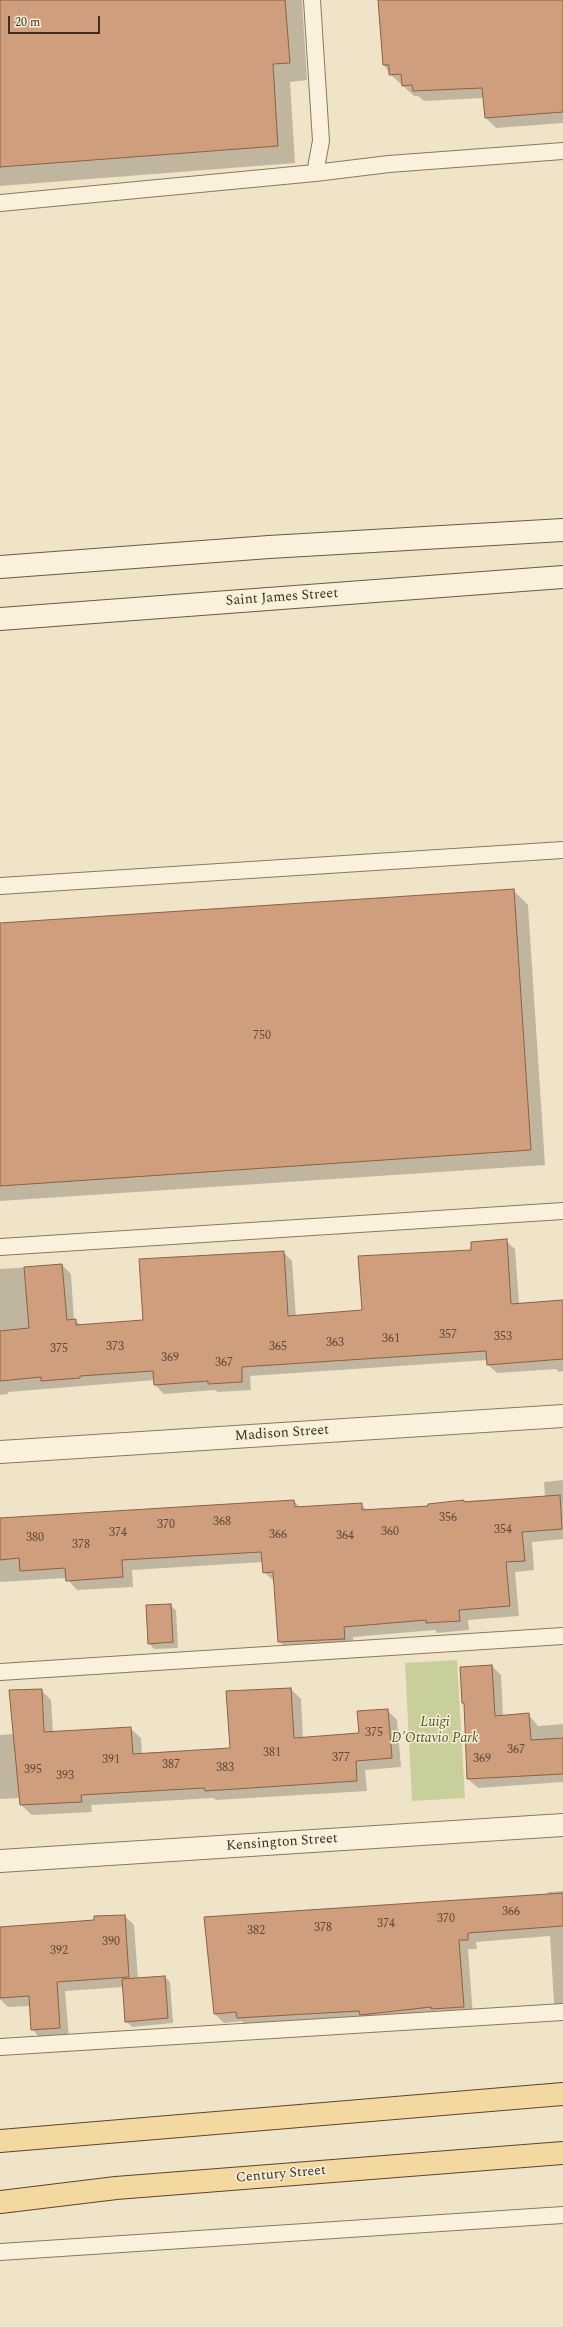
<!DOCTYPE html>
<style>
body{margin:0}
#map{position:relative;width:563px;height:2327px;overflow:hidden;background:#f0e4c8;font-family:Spectral,serif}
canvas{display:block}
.scale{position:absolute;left:8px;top:16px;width:92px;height:18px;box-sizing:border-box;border:2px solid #3d2e20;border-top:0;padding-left:5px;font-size:12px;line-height:14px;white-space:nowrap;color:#3d2e20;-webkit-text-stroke:3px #f7eed8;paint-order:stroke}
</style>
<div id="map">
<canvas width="563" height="2327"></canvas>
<div class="scale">20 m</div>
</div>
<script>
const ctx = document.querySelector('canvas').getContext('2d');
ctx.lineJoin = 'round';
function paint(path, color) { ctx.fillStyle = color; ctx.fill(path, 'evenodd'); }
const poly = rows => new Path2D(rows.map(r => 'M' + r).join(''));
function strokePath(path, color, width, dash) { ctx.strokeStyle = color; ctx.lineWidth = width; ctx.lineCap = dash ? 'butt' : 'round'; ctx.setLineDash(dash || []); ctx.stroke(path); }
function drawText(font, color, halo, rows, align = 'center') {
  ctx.font = font + ' Spectral,serif'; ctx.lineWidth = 3; ctx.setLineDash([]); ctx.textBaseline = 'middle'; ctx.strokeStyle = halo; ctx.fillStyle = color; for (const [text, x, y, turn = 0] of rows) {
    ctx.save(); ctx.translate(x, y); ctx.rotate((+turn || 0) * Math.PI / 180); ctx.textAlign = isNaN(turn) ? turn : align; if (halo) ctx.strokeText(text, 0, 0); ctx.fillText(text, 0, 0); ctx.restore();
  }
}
const green = poly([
 [457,1660,465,1798,412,1801,405,1663]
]);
const shadow = poly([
 [0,0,302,0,307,80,290,82,295,163,0,186],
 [379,0,563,0,563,123,496,128,486,118,484,98,424,101,418,96,414,96,390,74,384,65],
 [513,890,528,905,545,1165,0,1201,0,924],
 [506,1241,515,1249,519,1304,563,1301,563,1371,559,1372,556,1369,497,1373,488,1365,488,1360,250,1376,251,1390,218,1392,215,1390,164,1394,155,1385,155,1380,8,1392,8,1394,0,1395,0,1269,62,1265,71,1274,74,1320,81,1325,144,1321,283,1252,292,1261,296,1317,363,1311,473,1251],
 [563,1480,563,1539,532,1542,534,1570,515,1572,519,1616,468,1620,469,1630,437,1633,435,1630,353,1637,354,1648,289,1651,279,1641,275,1582,264,1572,263,1562,132,1570,133,1587,77,1590,66,1578,0,1582,0,1519,294,1501,301,1508,361,1504,368,1511,429,1506,464,1501,545,1497,544,1482],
 [170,1605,176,1610,178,1648,154,1649,149,1643],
 [492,1666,501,1675,503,1716,528,1714,538,1726,563,1724,563,1782,478,1788,468,1779,466,1705,463,1702],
 [291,1689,301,1699,303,1739,360,1734,387,1710,397,1720,401,1767,365,1770,367,1791,216,1800,213,1798,91,1805,92,1812,32,1815,21,1805,21,1798,0,1799,0,1735,13,1734,10,1691,41,1690,51,1700,53,1733,130,1728,141,1738,142,1755,231,1749],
 [563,1891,563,2012,554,2003,550,1936,476,1942,477,1949,468,1949,473,2016,247,2027,242,2021,224,2023,215,2014,548,1895,548,1892],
 [125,1916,134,1925,138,1979,165,1977,170,1982,173,2023,132,2027,126,2021,124,1987,65,1991,69,2037,41,2039,32,2029,30,2006,8,2007,0,1999,0,1927,95,1921]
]);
const building = poly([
 [0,0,285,0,290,63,273,64,278,146,0,167,0,0],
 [378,0,563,0,563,112,485,118,482,88,413,91,412,85,402,86,401,74,389,75,389,65,383,65,378,0],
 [514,889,531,1150,0,1186,0,923,514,889],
 [507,1239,511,1304,563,1300,563,1359,487,1365,486,1351,242,1367,242,1382,208,1384,208,1381,154,1385,153,1371,80,1376,80,1378,41,1381,41,1377,0,1381,0,1331,29,1328,24,1267,62,1264,67,1320,76,1319,76,1325,143,1320,139,1259,284,1251,288,1316,362,1310,358,1256,471,1250,471,1242,507,1239],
 [560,1495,562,1529,522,1532,525,1561,506,1562,510,1606,459,1610,460,1621,426,1623,426,1620,344,1627,345,1639,278,1642,273,1572,263,1573,261,1552,122,1560,123,1577,66,1581,65,1568,20,1571,19,1558,0,1560,0,1518,294,1500,295,1507,362,1503,362,1510,428,1506,428,1504,464,1500,464,1502,560,1495],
 [171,1604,173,1642,148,1644,146,1605,171,1604],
 [492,1665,495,1716,529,1713,531,1740,563,1738,563,1774,467,1779,464,1703,462,1703,460,1667,492,1665],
 [291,1688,294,1738,359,1733,357,1711,388,1709,392,1758,356,1761,357,1781,205,1791,204,1788,81,1795,82,1802,20,1805,9,1690,42,1689,44,1732,131,1727,133,1754,230,1748,226,1691,291,1688],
 [563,1893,563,1926,468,1933,468,1940,459,1940,464,2007,431,2009,431,2007,360,2015,359,2011,237,2018,236,2012,214,2014,204,1917,563,1893],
 [125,1915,129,1977,57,1982,60,2028,31,2030,29,1996,0,1998,0,1927,94,1920,94,1916,125,1915],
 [165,1976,168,2018,125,2022,122,1979,165,1976]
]);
const lane = poly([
 [312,0,321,141,315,173],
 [0,203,315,173,389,164,563,151],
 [0,886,563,850],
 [0,1247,563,1211],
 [0,1672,563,1636],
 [0,2047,563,2012],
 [0,2252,563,2215]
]);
const street = poly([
 [0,1452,563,1416],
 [0,1861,563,1825]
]);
const secondary = poly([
 [0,567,269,547,563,530],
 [0,619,563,577]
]);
const primary = poly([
 [0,2141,563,2094],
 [0,2202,116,2188,563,2153]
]);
const numberNames = [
 ["750",262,1037],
 ["357",448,1336],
 ["353",503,1338],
 ["361",391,1340],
 ["363",335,1344],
 ["373",115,1348],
 ["365",278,1348],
 ["375",59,1350],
 ["369",170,1359],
 ["367",224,1364],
 ["356",448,1519],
 ["368",222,1523],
 ["370",166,1526],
 ["354",503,1531],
 ["360",390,1533],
 ["374",118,1534],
 ["366",278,1536],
 ["364",345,1537],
 ["380",35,1539],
 ["378",81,1546],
 ["375",374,1734],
 ["367",516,1751],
 ["381",272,1754],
 ["377",341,1759],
 ["369",482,1760],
 ["391",111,1761],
 ["387",171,1766],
 ["383",225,1769],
 ["395",33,1771],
 ["393",65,1777],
 ["366",511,1913],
 ["370",446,1920],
 ["374",386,1925],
 ["378",323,1929],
 ["382",256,1932],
 ["390",111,1943],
 ["392",59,1952]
];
const streetNames = [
 ["Saint James Street",282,598,-4],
 ["Madison Street",282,1434,-4],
 ["Kensington Street",282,1843,-4],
 ["Century Street",281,2175,-5]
];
const parkNames = [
 ["Luigi",435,1723],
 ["D'Ottavio Park",435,1739]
];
paint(green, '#c9cf9b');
paint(shadow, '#0003');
paint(building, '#cf9f7d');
strokePath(building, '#8d5f41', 1);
strokePath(lane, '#8d765c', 18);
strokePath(street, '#8d765c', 24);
strokePath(secondary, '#6f573f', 24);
strokePath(primary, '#5b4430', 24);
strokePath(lane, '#faf1dc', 16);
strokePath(street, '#faf1dc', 22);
strokePath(secondary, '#faf1dc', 22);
strokePath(primary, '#f3d9a0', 22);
drawText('12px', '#624a37', null, numberNames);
drawText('14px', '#3d2e20', '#f7eed8', streetNames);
drawText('italic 14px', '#4d5a26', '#f7eed8', parkNames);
</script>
